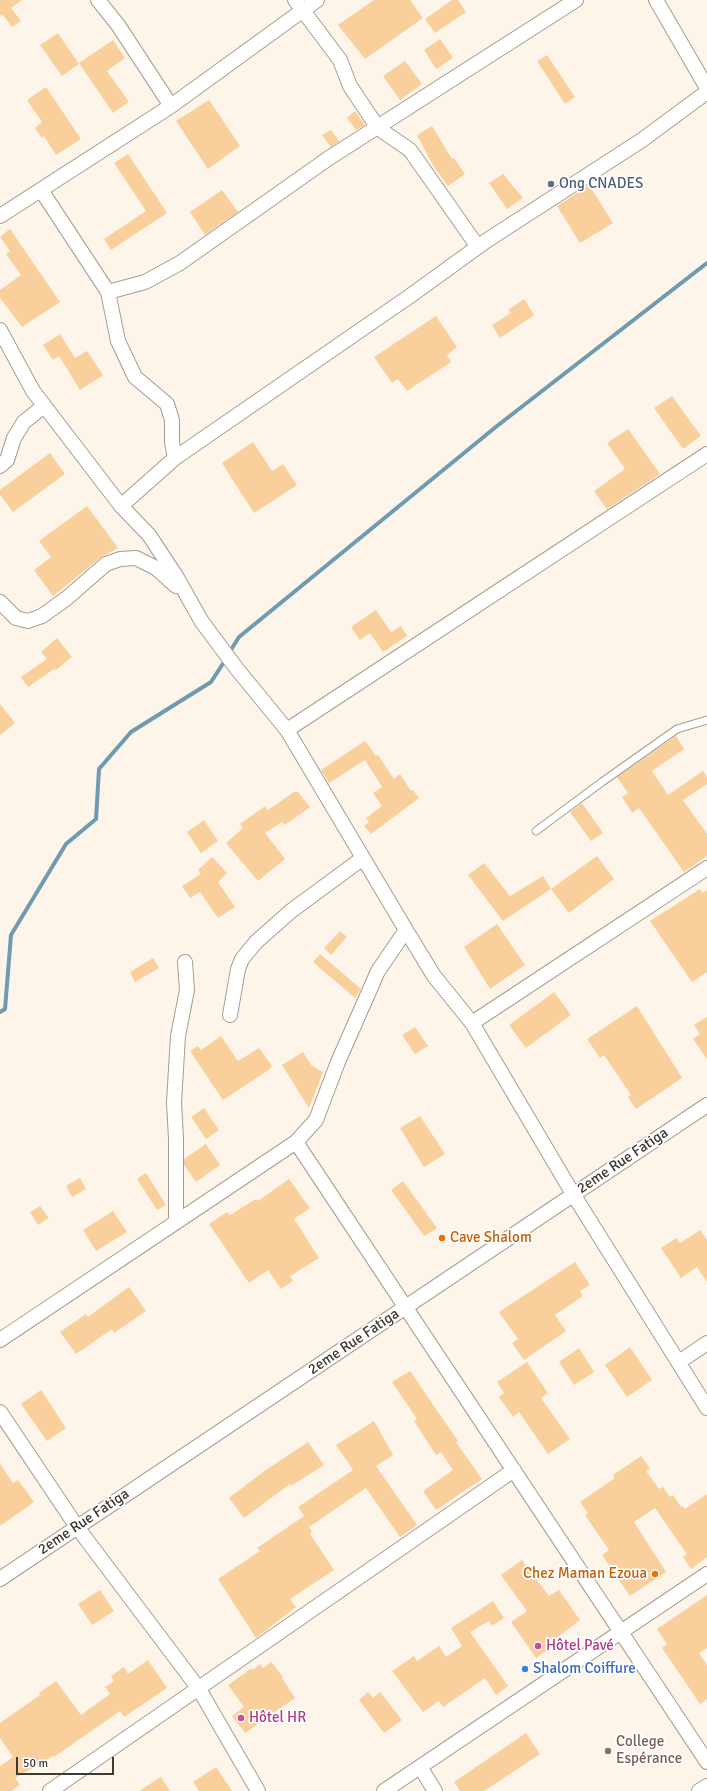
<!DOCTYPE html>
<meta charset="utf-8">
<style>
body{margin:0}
#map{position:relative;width:707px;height:1791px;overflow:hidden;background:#fef5ea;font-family:Signika,sans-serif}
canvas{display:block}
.scale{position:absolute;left:16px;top:1757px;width:98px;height:18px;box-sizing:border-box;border:2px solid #3e3934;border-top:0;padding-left:5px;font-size:12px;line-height:14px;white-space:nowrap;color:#3e3934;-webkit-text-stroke:3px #fff;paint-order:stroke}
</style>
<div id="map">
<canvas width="707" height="1791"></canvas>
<div class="scale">50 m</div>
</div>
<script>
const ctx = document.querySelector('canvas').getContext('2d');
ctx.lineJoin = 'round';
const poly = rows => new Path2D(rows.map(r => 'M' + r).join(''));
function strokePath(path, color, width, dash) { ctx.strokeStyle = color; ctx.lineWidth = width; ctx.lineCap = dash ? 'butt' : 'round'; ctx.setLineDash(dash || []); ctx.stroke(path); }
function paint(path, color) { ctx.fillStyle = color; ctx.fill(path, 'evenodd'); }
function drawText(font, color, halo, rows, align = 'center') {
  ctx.font = font + ' Signika,sans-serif'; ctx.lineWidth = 3.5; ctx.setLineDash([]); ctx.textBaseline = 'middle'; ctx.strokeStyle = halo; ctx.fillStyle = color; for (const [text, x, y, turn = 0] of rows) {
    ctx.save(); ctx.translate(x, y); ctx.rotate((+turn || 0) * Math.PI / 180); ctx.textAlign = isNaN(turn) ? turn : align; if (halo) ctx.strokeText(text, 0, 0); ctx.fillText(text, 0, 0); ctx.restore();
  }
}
const stream = poly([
 [229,653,239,637,497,426,707,263],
 [0,1012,5,1009,11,935,66,844,96,819,99,769,131,732,211,682,226,659]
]);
const building = poly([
 [0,0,22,0,11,8,21,21,12,27,2,14,0,16],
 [374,0,410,0,423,18,365,59,338,25],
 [452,0,458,0,466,12,435,33,425,19],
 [58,33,79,64,62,76,40,45],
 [440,39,453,58,436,69,424,50],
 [113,40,125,58,107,71,129,102,113,113,79,63],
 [547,55,575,97,565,104,537,61],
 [405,61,422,84,400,100,383,76],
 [46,87,81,139,56,155,44,136,42,138,35,128,42,122,27,100],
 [209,100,240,146,208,169,176,121],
 [355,111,365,125,356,130,347,118],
 [432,126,452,159,454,158,465,174,448,186,434,167,417,135],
 [331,130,339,141,331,147,322,135],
 [128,154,167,213,111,250,104,239,146,211,114,163],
 [503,174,523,198,507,209,489,183],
 [589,185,613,223,580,243,557,206],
 [222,190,238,212,205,235,190,212],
 [10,229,60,302,22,327,0,298,0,290,21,275,6,254,10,251,0,237],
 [524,299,534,315,500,338,492,325,511,313,508,310],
 [436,316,457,347,447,355,451,362,407,391,398,379,392,383,374,357],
 [60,334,75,358,87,351,103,375,80,390,59,356,53,360,43,345],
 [672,396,701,436,683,449,654,408],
 [628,429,660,474,607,509,594,491,625,469,607,443],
 [253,442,272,471,283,464,297,485,254,513,222,463],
 [50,453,65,474,13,512,0,495,0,490],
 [87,506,118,548,100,558,53,596,34,570,51,557,39,541],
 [376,610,391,632,401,626,407,636,383,652,370,633,360,640,351,627],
 [57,638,72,657,56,670,54,669,28,687,21,677,47,659,41,652],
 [0,704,15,723,0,735],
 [676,736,684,749,652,771,668,795,703,771,707,777,707,784,683,800,707,834,707,856,684,872,639,808,632,813,622,797,628,793,617,777],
 [365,741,376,756,378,755,394,779,400,774,411,791,413,790,419,798,371,834,364,826,369,822,366,818,382,806,373,793,382,787,365,760,329,783,321,770],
 [294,792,298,792,310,807,285,825,282,822,265,833,285,859,258,881,226,843,243,828,240,824,265,806,268,810],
 [582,803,603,833,591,841,570,812],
 [204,820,218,841,201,853,187,832],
 [597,856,614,879,569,913,551,889],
 [212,857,227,873,218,882,235,907,218,918,200,892,190,898,182,886,201,874,198,870],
 [484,863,510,896,543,876,551,889,503,921,468,875],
 [700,889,702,893,707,890,707,972,692,982,650,921],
 [497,924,525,965,490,989,464,947],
 [340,931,347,937,331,955,324,948],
 [320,954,361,989,355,998,313,962],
 [153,958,159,968,135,982,130,972],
 [554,992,571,1015,526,1048,509,1025],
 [637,1006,682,1078,636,1109,628,1097,631,1095,604,1055,600,1058,587,1039],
 [707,1017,707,1059,693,1039,700,1034,694,1025],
 [415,1027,428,1046,415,1054,402,1035],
 [221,1036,238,1061,259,1048,272,1066,267,1071,223,1100,190,1051,198,1046,201,1050],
 [303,1052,311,1065,323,1072,309,1108,282,1065],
 [204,1108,219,1130,206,1139,191,1117],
 [420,1116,445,1154,424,1167,400,1128],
 [206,1144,220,1165,196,1182,184,1165,184,1159],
 [146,1173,166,1205,157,1210,137,1179],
 [80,1178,86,1189,72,1197,66,1186],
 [289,1179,310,1208,294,1219,319,1258,290,1276,293,1281,281,1289,268,1270,249,1283,209,1224,227,1212,230,1215,256,1199,258,1201],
 [403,1181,437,1228,424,1236,391,1190],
 [40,1206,49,1218,38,1225,30,1212],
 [113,1211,127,1232,96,1251,83,1230],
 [700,1230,707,1240,707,1282,697,1267,681,1278,661,1248,676,1238,680,1243],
 [575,1262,590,1285,580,1291,583,1296,555,1315,566,1331,524,1360,512,1343,518,1339,499,1312],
 [129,1287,146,1311,114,1333,112,1329,76,1354,60,1332,86,1314,88,1317],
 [630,1347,652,1380,627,1397,605,1365],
 [579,1348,594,1372,574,1385,559,1362],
 [527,1362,548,1393,541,1398,570,1439,548,1454,519,1412,513,1417,499,1397,504,1393,497,1382],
 [410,1371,458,1441,456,1442,482,1479,436,1510,423,1491,453,1470,441,1452,436,1455,414,1421,417,1419,392,1382],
 [41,1390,66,1428,47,1441,21,1404],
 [374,1421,393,1455,376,1466,417,1525,400,1537,366,1488,309,1527,312,1532,310,1534,334,1570,290,1599,296,1607,256,1638,218,1579,260,1551,257,1548,304,1516,298,1507,353,1470,336,1445],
 [308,1442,324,1465,291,1486,290,1484,244,1518,229,1498,263,1472],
 [641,1456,650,1468,646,1471,659,1489,663,1487,670,1497,673,1495,681,1507,683,1506,685,1509,707,1494,707,1557,691,1569,683,1557,687,1554,655,1508,634,1522,666,1572,630,1596,602,1555,609,1550,585,1515,588,1513,580,1502,615,1478,613,1475],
 [0,1464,13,1483,18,1480,34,1502,0,1526],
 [522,1560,549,1596,559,1590,580,1620,546,1646,549,1649,536,1658,511,1622,527,1611,501,1575],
 [100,1590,114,1611,92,1625,78,1604],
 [707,1595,707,1648,699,1653,707,1665,707,1699,700,1704,662,1648,667,1644,657,1629],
 [493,1601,504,1618,492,1626,489,1621,470,1632,508,1686,496,1695,485,1678,443,1707,439,1701,423,1712,392,1671,414,1656,417,1661,439,1646,446,1657,462,1646,451,1628],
 [148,1660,167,1688,124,1717,120,1711,54,1757,53,1756,15,1778,20,1785,11,1791,0,1791,0,1766,13,1757,0,1738,0,1723,40,1695,39,1693,56,1681,81,1715,110,1694,105,1687,114,1681,111,1676,124,1667,128,1674],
 [271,1662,283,1677,282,1678,295,1698,245,1733,232,1716,244,1707,228,1685,252,1668,253,1670,260,1664,263,1668],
 [368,1692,373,1698,380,1692,402,1720,384,1733,359,1700],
 [526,1733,540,1754,484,1791,460,1791,454,1782],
 [216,1767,232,1791,199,1791,193,1782],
 [161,1777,170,1791,139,1791]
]);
const lane = poly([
 [536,831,602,782,677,729,707,720]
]);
const street = poly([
 [98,0,118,25,171,106],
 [295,0,340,60,350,86,378,128,410,150,478,247],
 [656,0,707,88],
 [41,190,108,292,118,341,135,377,167,404,172,420,172,442,175,458],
 [0,216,171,106,317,0],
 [108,292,145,282,180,263,329,158,576,0],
 [0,330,33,391,121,506,149,535,176,576,202,622,237,669,287,730,406,930,434,976,472,1023,573,1194,707,1408],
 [0,466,7,460,14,438,24,422,44,406],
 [121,506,175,458,410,296,486,241,642,140,707,92],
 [0,602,16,618,28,621,42,616,67,598,106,564,120,559,136,558,156,568,176,586],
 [287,730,707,454],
 [230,1015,238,969,242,959,256,942,291,911,363,858],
 [472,1023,707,868],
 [296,1142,707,1762],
 [176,1222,176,1139,174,1102,178,1036,187,990,185,962],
 [0,1340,296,1142,316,1120,338,1062,378,971,406,930],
 [679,1362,707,1343],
 [0,1412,77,1527,199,1689,258,1791],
 [0,1579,707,1105],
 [420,1767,435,1791],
 [50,1791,514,1470],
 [384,1791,707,1574],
 [699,1791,707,1786]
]);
const markers = [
 [551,184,4,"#5c6f8a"],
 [442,1238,4,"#e8710a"],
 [655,1574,4,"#e8710a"],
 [538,1646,4,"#d1479c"],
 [525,1669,4,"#3f7fe0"],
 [241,1718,4,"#d1479c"],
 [608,1751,4,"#8d6e63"]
];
const serviceNames = [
 ["Ong CNADES",559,184]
];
const streetNames = [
 ["2eme Rue Fatiga",623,1161,-34],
 ["2eme Rue Fatiga",354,1342,-34],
 ["2eme Rue Fatiga",84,1522,-34]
];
const foodNames = [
 ["Cave Shalom",450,1238],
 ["Chez Maman Ezoua",647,1574,"right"]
];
const hotelNames = [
 ["Hôtel Pavé",546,1646],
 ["Hôtel HR",249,1718]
];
const shopNames = [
 ["Shalom Coiffure",533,1669]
];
const educationNames = [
 ["College",616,1742],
 ["Espérance",616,1759]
];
strokePath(stream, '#6e9bb1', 4);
paint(building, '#f9cf9b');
strokePath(lane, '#a79c90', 9);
strokePath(street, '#a79c90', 16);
strokePath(lane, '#fff', 7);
strokePath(street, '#fff', 14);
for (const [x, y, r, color] of markers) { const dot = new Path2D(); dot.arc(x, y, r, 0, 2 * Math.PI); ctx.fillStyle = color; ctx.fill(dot); strokePath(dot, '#fff', 1.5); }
drawText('15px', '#4e5e75', '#fff', serviceNames, 'left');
drawText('15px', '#3e3934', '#fff', streetNames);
drawText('15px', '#c56008', '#fff', foodNames, 'left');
drawText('15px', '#b23c85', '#fff', hotelNames, 'left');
drawText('15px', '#366cbe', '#fff', shopNames, 'left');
drawText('15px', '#785e54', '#fff', educationNames, 'left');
</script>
